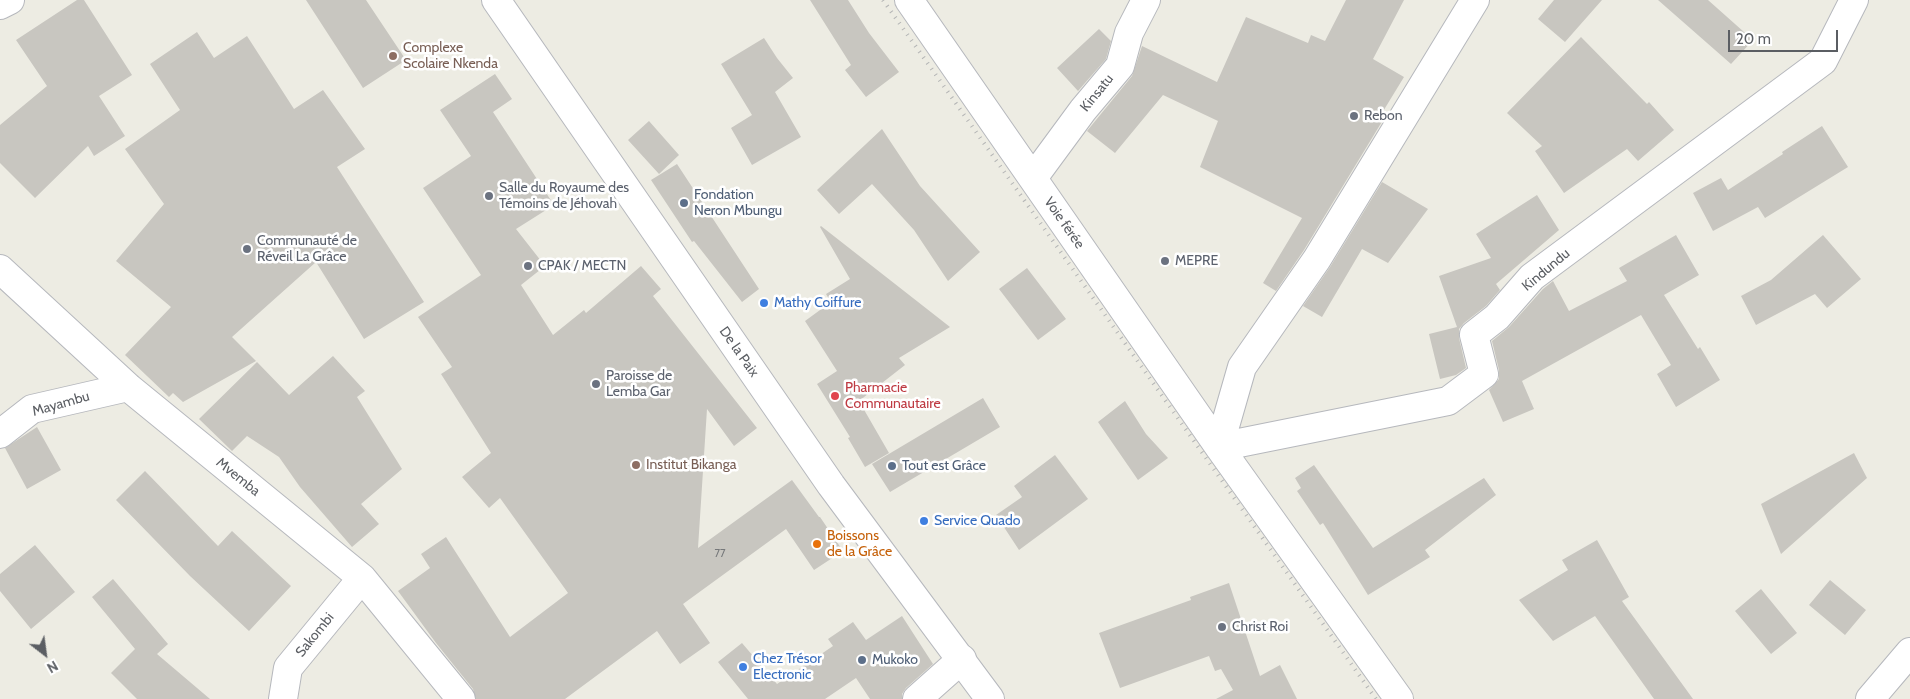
<!DOCTYPE html>
<meta charset="utf-8">
<style>
body{margin:0}
#map{position:relative;width:1910px;height:699px;overflow:hidden;background:#edece3;font-family:Cabin,sans-serif}
canvas{display:block}
.north{position:absolute;left:20px;top:629px;width:50px;height:50px;-webkit-text-stroke:4px #fff;paint-order:stroke;rotate:150deg;font-size:14px;font-weight:700;line-height:20px;text-align:center;color:#5b5e63}
.north::after{content:'';display:block;margin:auto;width:18px;height:22px;background:#5b5e63;clip-path:polygon(50% 0,100% 100%,50% 72%,0 100%)}
.scale{position:absolute;left:1728px;top:30px;width:110px;height:22px;box-sizing:border-box;border:2px solid #5b5e63;border-top:0;padding-left:6px;font-size:15px;line-height:18px;white-space:nowrap;color:#5b5e63;-webkit-text-stroke:4px #fff;paint-order:stroke}
</style>
<div id="map">
<canvas width="1910" height="699"></canvas>
<div class="north">N</div>
<div class="scale">20 m</div>
</div>
<script>
const ctx = document.querySelector('canvas').getContext('2d');
ctx.lineJoin = 'round';
function paint(path, color) { ctx.fillStyle = color; ctx.fill(path, 'evenodd'); }
const poly = rows => new Path2D(rows.map(r => 'M' + r).join(''));
function strokePath(path, color, width, dash) { ctx.strokeStyle = color; ctx.lineWidth = width; ctx.lineCap = dash ? 'butt' : 'round'; ctx.setLineDash(dash || []); ctx.stroke(path); }
function drawText(font, color, halo, rows, align = 'center') {
  ctx.font = font + ' Cabin,sans-serif'; ctx.lineWidth = 5; ctx.setLineDash([]); ctx.textBaseline = 'middle'; ctx.strokeStyle = halo; ctx.fillStyle = color; for (const [text, x, y, turn = 0] of rows) {
    ctx.save(); ctx.translate(x, y); ctx.rotate((+turn || 0) * Math.PI / 180); ctx.textAlign = isNaN(turn) ? turn : align; if (halo) ctx.strokeText(text, 0, 0); ctx.fillText(text, 0, 0); ctx.restore();
  }
}
const building = poly([
 [77,0,84,0,132,75,99,96,125,136,94,156,88,146,35,198,0,163,0,125,47,86,16,40],
 [306,0,366,0,406,60,363,88],
 [810,0,848,0,869,33,899,72,866,97,845,70,851,65],
 [1346,0,1404,0,1373,59,1404,77,1382,113,1386,115,1304,250,1276,291,1263,283,1302,218,1200,167,1218,121,1163,95,1115,153,1087,131,1132,76,1142,46,1217,82,1246,17,1308,43,1311,35,1325,41],
 [1554,0,1602,0,1565,42,1538,19],
 [1658,0,1708,0,1753,40,1731,64],
 [1099,29,1111,41,1106,59,1078,91,1057,68],
 [197,32,214,58,247,36,294,109,323,90,365,149,337,167,424,302,364,339,316,262,232,337,256,361,183,402,173,393,169,397,125,355,171,307,116,261,164,204,125,149,180,110,150,64],
 [1581,37,1647,104,1649,102,1674,130,1638,161,1627,149,1564,193,1535,151,1542,146,1507,113],
 [764,38,777,58,793,78,775,92,801,137,752,165,731,128,752,115,721,64],
 [495,74,512,99,493,112,554,205,516,229,545,266,521,285,553,335,584,310,586,313,641,266,661,289,653,296,757,428,734,446,707,409,698,548,792,480,819,517,820,517,843,551,814,570,786,529,683,604,710,643,680,664,657,631,565,699,476,699,473,689,436,643,398,591,430,568,421,554,446,537,510,637,568,593,500,498,489,508,462,477,491,453,441,374,452,367,418,317,481,275,423,188,471,156,440,110],
 [649,121,679,155,659,174,628,140],
 [1822,126,1848,167,1765,218,1758,207,1713,231,1693,193,1721,178,1728,190,1783,154,1782,152],
 [882,129,920,186,980,252,948,281,914,230,872,184,839,214,817,190],
 [677,164,759,289,742,302,694,241,692,242,651,180],
 [1382,182,1428,209,1388,263,1362,249,1322,317,1303,306,1330,267],
 [1537,195,1559,230,1496,284,1500,290,1486,306,1464,323,1459,329,1459,338,1466,368,1456,375,1440,379,1429,334,1457,327,1439,276,1491,258,1476,234],
 [821,226,950,327,899,358,905,365,859,401,889,453,865,467,848,438,850,437,817,384,837,371,805,321,831,302,826,294,850,279,820,227],
 [1676,235,1699,275,1664,295,1698,349,1700,347,1720,380,1676,407,1657,374,1671,365,1641,315,1522,381,1534,409,1503,422,1489,390,1499,379,1499,370,1492,341,1509,327,1543,289,1553,281,1569,311,1627,281,1619,268],
 [1823,235,1861,279,1827,308,1815,294,1756,325,1741,296,1771,280],
 [1027,268,1066,319,1038,340,999,289],
 [333,356,365,391,357,397,402,469,361,504,379,524,352,547,300,487,279,457,247,436,232,451,199,419,257,362,289,395],
 [983,398,1000,427,890,492,872,464],
 [1125,401,1146,434,1168,458,1138,480,1098,422],
 [37,427,61,470,27,489,5,448],
 [1854,453,1867,478,1781,554,1761,504],
 [1055,455,1088,499,1019,550,996,515,1022,497,1014,486],
 [1314,465,1373,548,1484,478,1496,495,1425,550,1430,557,1368,595,1323,523,1320,525,1297,491,1301,488,1295,478],
 [145,471,218,546,232,531,291,586,249,631,190,576,116,500],
 [1597,540,1629,597,1622,601,1693,699,1654,699,1595,616,1553,641,1519,600,1568,570,1562,560],
 [35,545,75,592,31,629,0,591,0,574],
 [113,579,168,644,157,654,210,699,137,699,111,673,135,649,92,597],
 [1830,580,1866,610,1845,635,1809,605],
 [1229,583,1260,676,1280,665,1297,699,1216,699,1233,690,1221,669,1215,671,1209,656,1120,688,1099,633,1191,600,1190,597],
 [1761,589,1797,633,1771,654,1735,611],
 [902,616,933,664,906,688,902,694,902,699,870,699,856,678,825,699,748,699,718,662,742,643,777,684,833,646,828,639,853,622,866,640]
]);
const minor = poly([
 [909,0,1219,447,1399,699],
 [0,5,10,0],
 [1033,178,1083,110,1120,66,1129,33,1146,0],
 [0,269,128,387,362,578,461,699],
 [0,434,32,409,128,387],
 [1219,447,1448,401,1484,374,1474,335,1497,317,1532,277,1823,61,1854,0],
 [1219,447,1242,367,1317,259,1475,0],
 [283,699,288,668,362,578],
 [917,699,962,659],
 [1870,699,1910,652]
]);
const tertiary = poly([
 [496,0,831,485,990,699]
]);
const rail = poly([
 [883,0,1376,699]
]);
const markers = [
 [393,56,5,"#8d6e63"],
 [1354,116,5,"#6b7280"],
 [489,196,5,"#6b7280"],
 [684,203,5,"#5c6f8a"],
 [247,249,5,"#6b7280"],
 [1165,261,5,"#6b7280"],
 [528,266,5,"#6b7280"],
 [764,303,5,"#3f7fe0"],
 [596,384,5,"#6b7280"],
 [835,396,5,"#e0444e"],
 [636,465,5,"#8d6e63"],
 [892,466,5,"#5c6f8a"],
 [924,521,5,"#3f7fe0"],
 [817,544,5,"#e8710a"],
 [1222,627,5,"#6b7280"],
 [862,660,5,"#5c6f8a"],
 [743,667,5,"#3f7fe0"]
];
const numberNames = [
 ["77",720,554]
];
const educationNames = [
 ["Complexe",403,48],
 ["Scolaire Nkenda",403,64],
 ["Institut Bikanga",646,465]
];
const streetNames = [
 ["Kinsatu",1097,93,-51],
 ["Voie férée",1064,223,55],
 ["Kindundu",1546,270,-40],
 ["De la Paix",739,352,55],
 ["Mayambu",61,404,-16],
 ["Mvemba",238,477,39],
 ["Sakombi",315,635,-51]
];
const worshipNames = [
 ["Rebon",1364,116],
 ["Salle du Royaume des",499,188],
 ["Témoins de Jéhovah",499,204],
 ["Communauté de",257,241],
 ["Réveil La Grâce",257,257],
 ["MEPRE",1175,261],
 ["CPAK / MECTN",538,266],
 ["Paroisse de",606,376],
 ["Lemba Gar",606,392],
 ["Christ Roi",1232,627]
];
const serviceNames = [
 ["Fondation",694,195],
 ["Neron Mbungu",694,211],
 ["Tout est Grâce",902,466],
 ["Mukoko",872,660]
];
const shopNames = [
 ["Mathy Coiffure",774,303],
 ["Service Quado",934,521],
 ["Chez Trésor",753,659],
 ["Electronic",753,675]
];
const healthNames = [
 ["Pharmacie",845,388],
 ["Communautaire",845,404]
];
const foodNames = [
 ["Boissons",827,536],
 ["de la Grâce",827,552]
];
paint(building, '#c8c6c0');
strokePath(minor, '#b6b8bd', 30);
strokePath(tertiary, '#b6b8bd', 30);
strokePath(minor, '#fff', 28);
strokePath(tertiary, '#fff', 28);
strokePath(rail, '#b4b5b5', 4, [1, 6]);
for (const [x, y, r, color] of markers) { const dot = new Path2D(); dot.arc(x, y, r, 0, 2 * Math.PI); ctx.fillStyle = color; ctx.fill(dot); strokePath(dot, '#fff', 2); }
drawText('11px', '#76787a', null, numberNames);
drawText('14px', '#785e54', '#fff', educationNames, 'left');
drawText('14px', '#5b5e63', '#fff', streetNames);
drawText('14px', '#5b616d', '#fff', worshipNames, 'left');
drawText('14px', '#4e5e75', '#fff', serviceNames, 'left');
drawText('14px', '#366cbe', '#fff', shopNames, 'left');
drawText('14px', '#be3a42', '#fff', healthNames, 'left');
drawText('14px', '#c56008', '#fff', foodNames, 'left');
</script>
